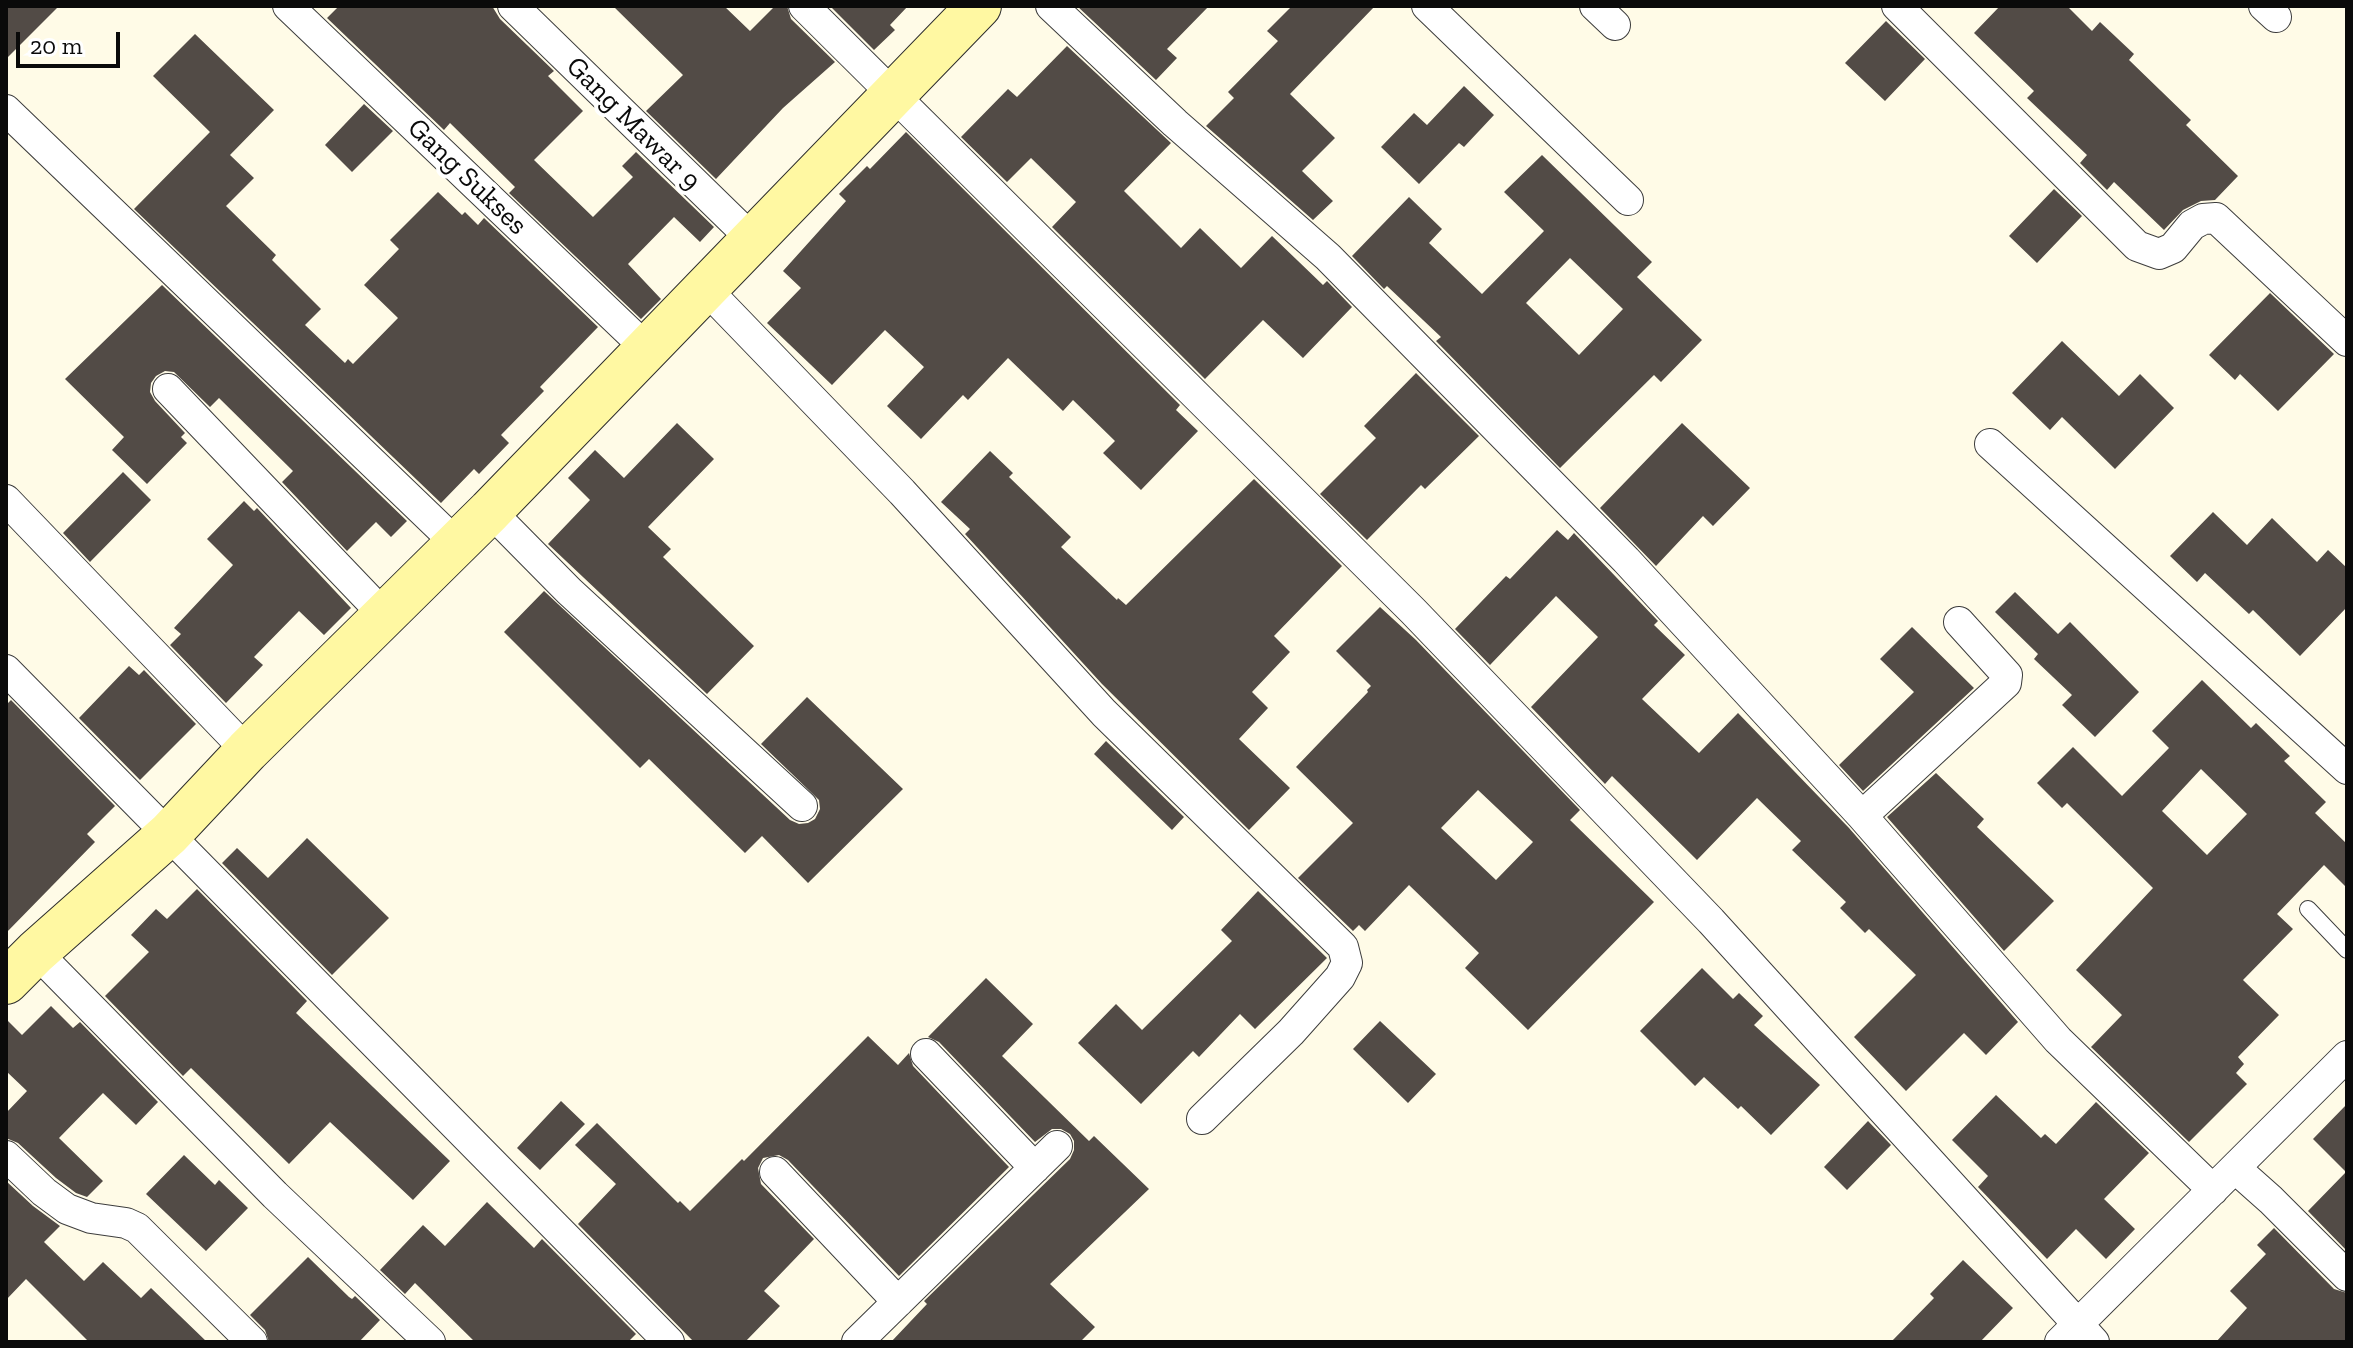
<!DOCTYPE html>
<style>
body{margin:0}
#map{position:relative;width:2353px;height:1348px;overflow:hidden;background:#fffbe7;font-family:"Zilla Slab",serif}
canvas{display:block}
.frame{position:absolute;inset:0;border:8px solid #0a0a0a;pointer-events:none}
.scale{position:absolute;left:16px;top:32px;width:104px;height:36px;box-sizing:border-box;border:4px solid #0a0a0a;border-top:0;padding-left:10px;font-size:24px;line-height:28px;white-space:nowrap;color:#0a0a0a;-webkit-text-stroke:6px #fff;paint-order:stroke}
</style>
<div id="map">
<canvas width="2353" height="1348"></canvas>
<div class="frame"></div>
<div class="scale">20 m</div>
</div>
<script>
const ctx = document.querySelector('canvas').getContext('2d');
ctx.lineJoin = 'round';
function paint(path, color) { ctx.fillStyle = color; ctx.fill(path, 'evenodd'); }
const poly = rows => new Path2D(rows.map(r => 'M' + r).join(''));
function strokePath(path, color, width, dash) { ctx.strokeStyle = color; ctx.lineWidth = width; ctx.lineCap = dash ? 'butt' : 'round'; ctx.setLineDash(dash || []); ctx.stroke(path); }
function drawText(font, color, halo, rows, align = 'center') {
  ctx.font = font + ' "Zilla Slab",serif'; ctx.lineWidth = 8; ctx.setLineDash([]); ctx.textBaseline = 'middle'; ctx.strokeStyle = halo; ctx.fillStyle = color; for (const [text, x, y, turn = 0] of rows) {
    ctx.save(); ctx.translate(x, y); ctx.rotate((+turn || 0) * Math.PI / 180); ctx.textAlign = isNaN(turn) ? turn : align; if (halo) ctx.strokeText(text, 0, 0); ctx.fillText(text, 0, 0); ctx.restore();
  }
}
const building = poly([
 [6,6,59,6,6,59],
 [339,6,492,6,500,19,554,71,548,76,583,111,534,160,593,217,633,177,622,166,636,152,714,227,700,242,674,217,628,264,661,299,641,319,509,193,515,187,450,123,444,130,327,18],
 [613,6,724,6,750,31,775,6,787,6,791,19,835,62,783,108,716,179,646,111,683,75],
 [830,6,908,6,890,25,895,30,874,50],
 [1077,6,1209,6,1167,49,1177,58,1156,80],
 [1292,6,1375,6,1290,94,1335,138,1302,171,1333,201,1313,220,1206,126,1234,98,1228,92,1278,41,1267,31],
 [2000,6,2067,6,2092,31,2100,22,2134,54,2129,60,2191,120,2186,125,2238,176,2215,200,2201,201,2183,210,2164,230,2114,182,2107,190,2080,163,2087,155,2027,98,2034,91,1974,33],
 [1886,21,1925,59,1885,101,1845,63],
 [195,34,274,110,230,155,254,178,226,206,276,255,272,260,321,309,305,325,345,363,348,359,353,364,398,318,364,285,399,249,390,240,438,192,462,215,465,212,478,225,484,218,598,327,540,387,544,391,501,435,509,443,479,474,474,469,441,503,134,209,210,132,153,76],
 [1067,46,1171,143,1124,191,1181,248,1200,228,1241,268,1272,236,1323,285,1327,281,1352,307,1303,358,1263,320,1205,379,1052,227,1076,202,1031,158,1007,182,961,137,1008,89,1017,97],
 [1464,86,1494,115,1464,147,1459,143,1419,184,1381,147,1414,113,1427,125],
 [364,104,393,131,352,172,325,145],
 [906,132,1180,405,1176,410,1198,431,1141,490,1103,453,1115,441,1073,400,1063,411,1008,358,968,400,963,395,921,439,887,406,924,367,885,330,832,385,767,323,801,288,783,271,846,201,839,194,867,166,870,169],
 [1542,155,1652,262,1637,277,1702,340,1661,382,1654,375,1560,468,1436,341,1441,337,1387,286,1384,289,1352,256,1409,197,1442,229,1429,243,1482,294,1544,231,1504,192],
 [1570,258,1623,309,1579,355,1526,303],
 [2054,189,2082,216,2037,263,2009,236],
 [162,285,407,521,391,537,376,522,347,551,282,482,293,471,219,398,210,407,174,372,165,371,156,376,151,383,150,392,155,401,185,433,181,437,187,443,147,484,112,450,124,437,65,379],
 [2270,293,2334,354,2278,411,2240,374,2235,380,2209,355],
 [2062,341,2119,396,2140,374,2174,408,2115,469,2062,417,2050,430,2012,393],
 [1416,373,1479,436,1425,489,1421,485,1367,540,1320,494,1376,438,1364,426],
 [677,423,714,459,648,527,671,549,663,557,754,646,707,694,548,544,590,500,568,478,595,450,624,478],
 [1682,423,1750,488,1713,526,1703,516,1656,566,1600,508],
 [990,451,1013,473,1009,477,1071,537,1061,547,1117,600,1118,598,1126,605,1254,479,1342,566,1274,636,1290,652,1252,692,1268,708,1239,739,1290,788,1249,830,1102,684,965,534,970,529,941,502],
 [123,472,151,500,90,562,63,533],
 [244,501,254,511,257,508,351,608,324,635,299,611,254,657,263,665,226,703,170,645,181,634,174,628,233,565,207,539],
 [2213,512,2247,545,2272,518,2317,562,2328,550,2347,568,2347,607,2300,656,2253,610,2249,614,2205,573,2197,582,2170,556],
 [1557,530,1568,540,1574,533,1658,621,1654,625,1685,655,1642,699,1699,753,1738,713,1849,828,2018,1022,1986,1055,1964,1033,1906,1091,1854,1037,1916,975,1869,929,1865,933,1840,908,1846,902,1792,850,1801,841,1757,798,1697,860,1612,776,1605,784,1531,707,1598,637,1556,596,1490,665,1455,629,1506,576,1510,579],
 [544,591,790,820,799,824,808,823,815,819,820,809,819,800,761,744,807,697,903,789,808,883,762,836,745,853,649,759,640,768,504,632],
 [2015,592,2058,634,2070,622,2139,692,2095,737,2062,705,2072,695,2034,659,2038,654,1995,612],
 [1380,607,1416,640,1580,810,1570,820,1654,902,1528,1030,1465,968,1479,953,1409,885,1365,931,1359,925,1353,931,1298,878,1353,823,1296,767,1368,692,1367,690,1371,686,1336,651],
 [1478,790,1533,842,1496,880,1441,828],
 [1912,627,1974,688,1863,791,1839,765,1914,692,1880,659],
 [129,666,139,675,144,670,196,724,140,780,79,718],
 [2202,680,2251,728,2256,723,2290,756,2284,761,2326,802,2315,813,2347,844,2347,888,2324,865,2277,914,2293,929,2243,980,2279,1015,2238,1057,2244,1064,2236,1073,2247,1084,2189,1142,2091,1047,2122,1015,2076,970,2153,888,2067,803,2062,808,2037,783,2073,747,2122,796,2169,748,2152,731],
 [2201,769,2247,814,2207,855,2162,811],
 [11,700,115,806,87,834,95,842,6,933,6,705],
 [1106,741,1184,817,1172,830,1094,754],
 [1936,773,1984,819,1977,827,2054,901,2004,951,1887,817],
 [307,838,389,918,332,975,222,863,237,848,268,878],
 [197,889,307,1001,296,1013,450,1161,413,1200,330,1122,289,1164,191,1068,183,1076,105,996,149,952,131,935,156,909,167,919],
 [1258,891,1327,958,1255,1029,1240,1014,1199,1057,1193,1051,1141,1104,1078,1043,1116,1004,1142,1030,1232,941,1221,930],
 [1702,968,1733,999,1739,993,1763,1016,1754,1025,1820,1085,1771,1135,1741,1106,1738,1109,1704,1077,1695,1086,1640,1031],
 [986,978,1033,1024,1002,1056,1089,1141,1094,1136,1149,1189,1050,1284,1095,1327,1080,1342,891,1342,927,1304,924,1301,1070,1159,1074,1150,1074,1141,1070,1134,1061,1129,1052,1129,1035,1142,939,1042,928,1037],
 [51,1006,73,1028,80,1022,158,1102,136,1125,103,1093,59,1138,103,1181,87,1197,76,1193,56,1178,18,1143,6,1138,6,1113,27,1091,6,1071,6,1019,22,1035],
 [1380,1021,1436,1074,1408,1103,1353,1049],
 [868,1036,898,1065,909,1053,913,1066,1009,1167,899,1276,788,1160,779,1155,763,1158,758,1168,761,1184,814,1239,764,1291,780,1306,745,1342,694,1342,578,1224,616,1184,575,1145,597,1123,678,1203,680,1201,690,1211,742,1159,744,1161],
 [1996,1095,2041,1138,2045,1134,2056,1144,2096,1102,2149,1153,2104,1199,2135,1229,2106,1259,2076,1229,2047,1259,1978,1187,1988,1176,1952,1140],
 [561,1101,585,1124,540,1170,517,1148],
 [2347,1104,2347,1251,2308,1211,2346,1172,2313,1139],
 [1868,1121,1891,1145,1847,1190,1824,1167],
 [184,1155,215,1185,219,1180,248,1208,206,1251,146,1194],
 [6,1181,33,1206,60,1226,44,1242,84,1281,103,1262,141,1298,151,1288,207,1342,89,1342,26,1279,6,1300],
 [487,1202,534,1248,542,1239,636,1334,628,1342,475,1342,415,1283,405,1294,380,1270,423,1225,445,1246],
 [2274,1228,2334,1289,2347,1293,2347,1342,2216,1342,2247,1308,2230,1291,2266,1254,2257,1245],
 [308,1257,349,1297,352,1299,355,1296,380,1320,359,1342,269,1342,265,1330,250,1315],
 [1963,1260,2013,1308,1980,1342,1891,1342,1934,1298,1930,1294]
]);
const lane = poly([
 [2308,909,2347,950]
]);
const street = poly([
 [288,6,646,348],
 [513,6,754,241],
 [804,6,1413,611,1711,921,2094,1342],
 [1051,6,1175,123,1328,257,1626,560,1862,816,2058,1040,2213,1190],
 [1427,6,1628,200],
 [1595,6,1615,25],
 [1897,6,2137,246,2159,254,2173,248,2192,225,2203,219,2216,218,2347,341],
 [2264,6,2276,17],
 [6,110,457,544],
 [706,289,902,492,1104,713,1343,947,1347,963,1340,977,1291,1032,1202,1119],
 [168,389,384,615],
 [1990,444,2347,769],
 [6,500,247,751],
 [490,511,569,591,802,806],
 [6,670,669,1342],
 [1862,816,2006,683,2007,675,1959,622],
 [36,952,275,1195,430,1342],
 [926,1054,1035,1168],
 [6,1156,44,1192,67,1209,91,1218,126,1223,137,1228,252,1342],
 [2235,1168,2271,1200,2347,1276],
 [775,1172,898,1302],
 [857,1342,1057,1146],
 [2060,1342,2347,1056]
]);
const secondary = poly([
 [6,982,36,952,169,834,247,751,490,511,979,6]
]);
const streetNames = [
 ["Gang Mawar 9",633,124,45],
 ["Gang Sukses",467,177,44]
];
paint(building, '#524b46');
strokePath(lane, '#3d3d3d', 18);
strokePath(street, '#3d3d3d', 32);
strokePath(secondary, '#2c2c2c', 46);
strokePath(lane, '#fff', 16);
strokePath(street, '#fff', 30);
strokePath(secondary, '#fff8a2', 44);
drawText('28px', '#0a0a0a', '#fff', streetNames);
</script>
